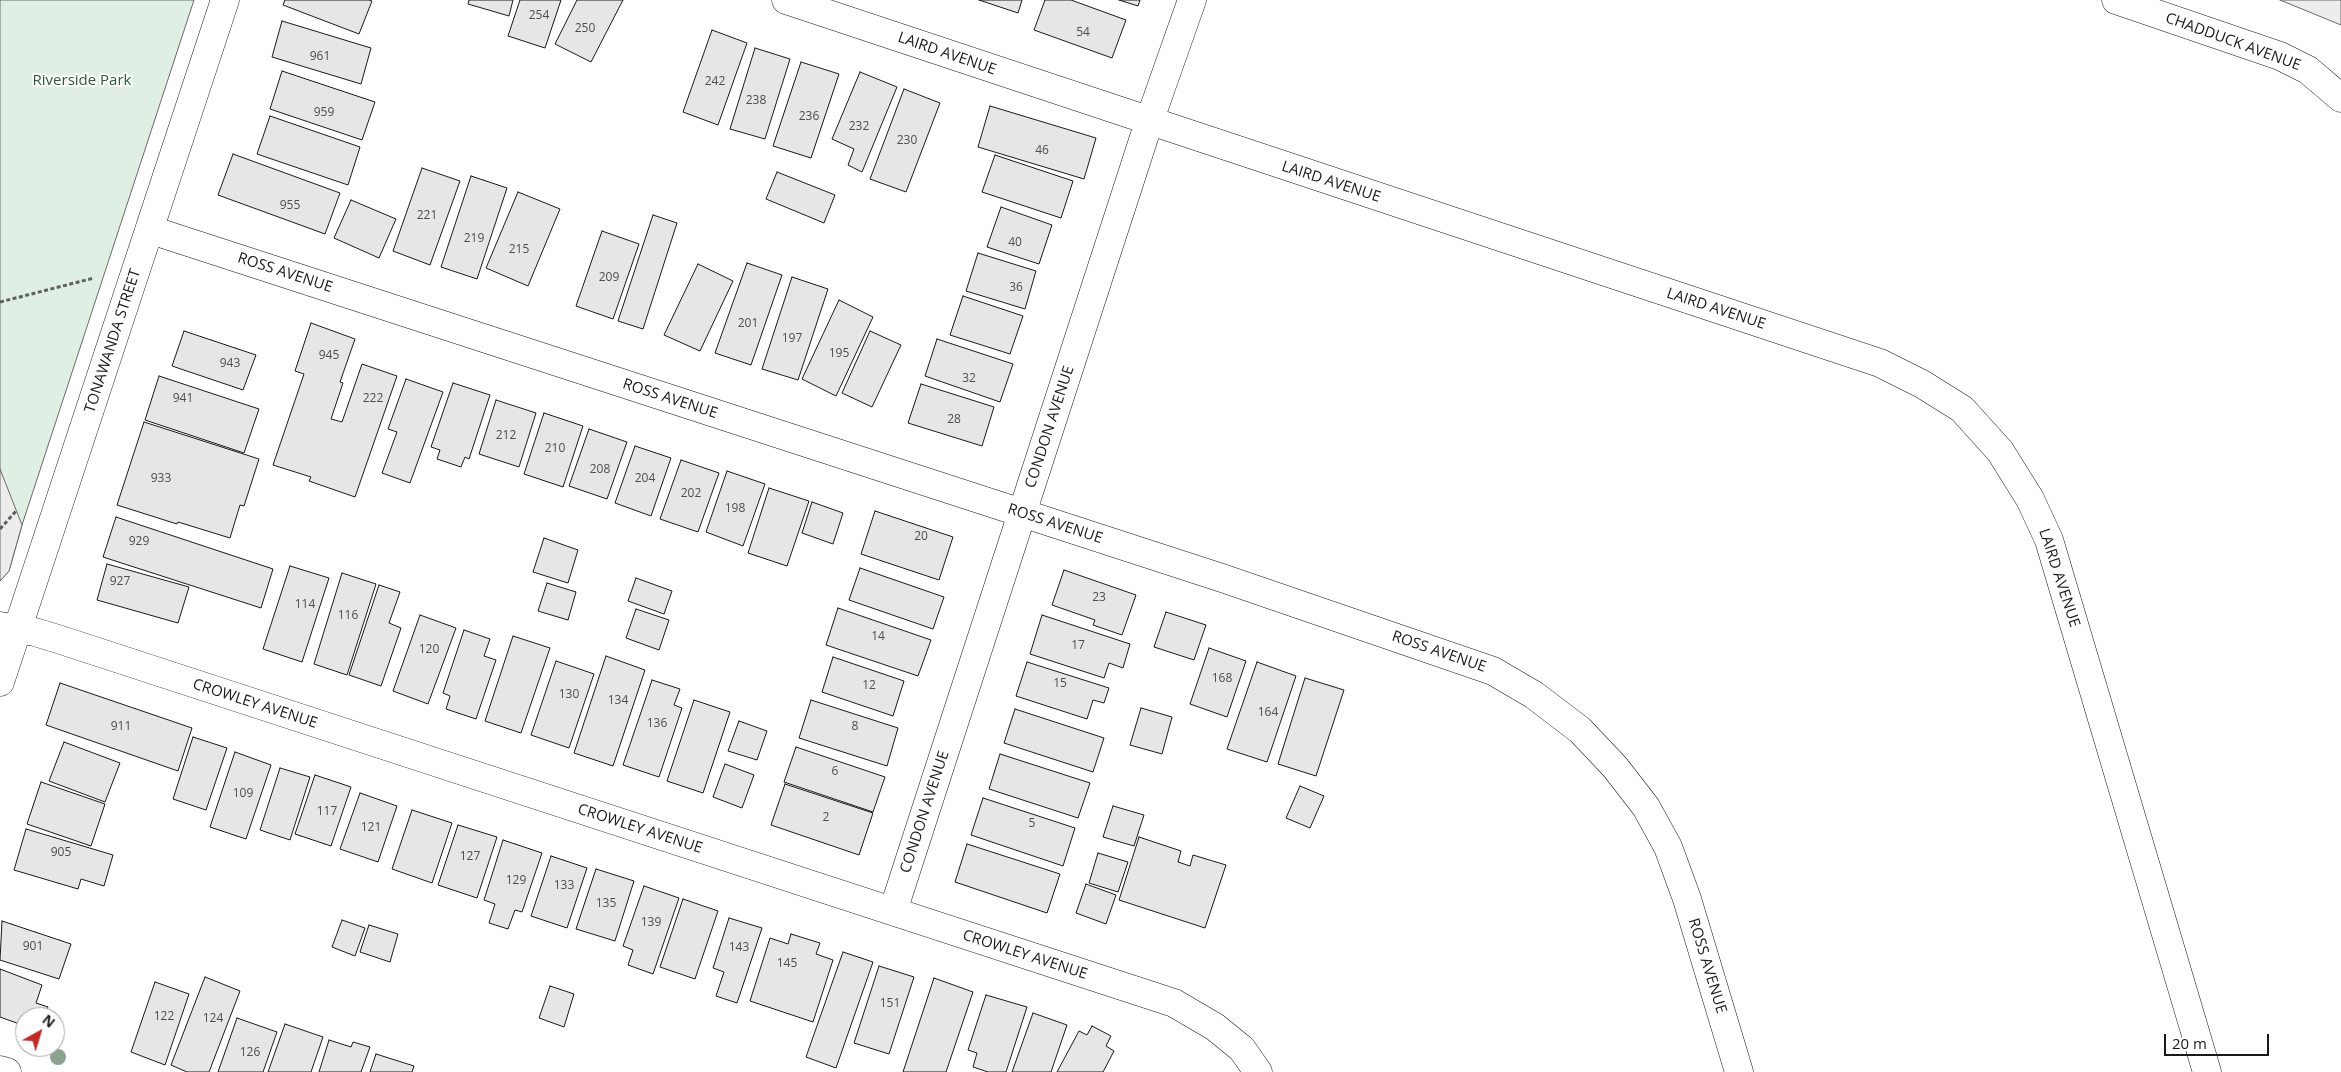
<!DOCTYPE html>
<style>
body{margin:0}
#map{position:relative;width:2341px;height:1072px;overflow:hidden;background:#fff;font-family:"Open Sans",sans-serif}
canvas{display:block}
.north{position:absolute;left:15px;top:1007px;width:50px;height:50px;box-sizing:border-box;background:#fff;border:1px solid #a3a3a3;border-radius:50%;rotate:39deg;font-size:14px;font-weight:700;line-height:20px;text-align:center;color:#1a1a1a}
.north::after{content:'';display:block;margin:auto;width:18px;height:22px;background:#c62828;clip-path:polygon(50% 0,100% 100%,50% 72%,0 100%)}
.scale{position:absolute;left:2164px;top:1034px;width:105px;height:22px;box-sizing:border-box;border:2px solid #1a1a1a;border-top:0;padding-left:6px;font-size:15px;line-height:18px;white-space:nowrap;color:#1a1a1a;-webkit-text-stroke:4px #fff;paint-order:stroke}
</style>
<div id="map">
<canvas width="2341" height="1072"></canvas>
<div class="north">N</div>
<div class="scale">20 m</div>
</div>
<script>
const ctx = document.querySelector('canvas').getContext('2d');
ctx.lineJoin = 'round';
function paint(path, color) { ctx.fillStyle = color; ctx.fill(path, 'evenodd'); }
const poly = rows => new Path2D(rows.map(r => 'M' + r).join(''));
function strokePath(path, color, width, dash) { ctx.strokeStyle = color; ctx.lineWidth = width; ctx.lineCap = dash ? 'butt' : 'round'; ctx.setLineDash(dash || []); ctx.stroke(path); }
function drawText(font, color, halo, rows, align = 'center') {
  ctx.font = font + ' "Open Sans",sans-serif'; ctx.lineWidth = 4; ctx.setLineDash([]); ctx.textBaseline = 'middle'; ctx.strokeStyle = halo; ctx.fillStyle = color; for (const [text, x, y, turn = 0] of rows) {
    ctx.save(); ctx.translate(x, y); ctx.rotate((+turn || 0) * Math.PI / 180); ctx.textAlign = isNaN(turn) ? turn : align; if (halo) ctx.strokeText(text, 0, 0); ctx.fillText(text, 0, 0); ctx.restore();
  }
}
const green = poly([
 [0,0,194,0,22,525,9,571,0,581,0,0]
]);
const parking = poly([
 [2280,0,2341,0,2341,25,2280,0],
 [0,469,22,525,9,571,0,581,0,469]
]);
const building = poly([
 [285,0,369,0,372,1,359,34,283,5,285,0],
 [469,0,513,0,509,16,468,4,469,0],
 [520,0,561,0,545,48,508,36,520,0],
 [577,0,623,0,591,62,555,44,577,0],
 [979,0,1022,0,1018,13,979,0],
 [1045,0,1071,0,1126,20,1112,58,1034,30,1045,0],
 [1119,0,1140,0,1138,6,1119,0],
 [282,21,371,48,361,84,272,57,282,21],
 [712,30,747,43,718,125,683,112,712,30],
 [755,48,790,59,765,139,730,129,755,48],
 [801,62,839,74,811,158,773,146,801,62],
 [282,71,375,102,362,140,270,109,282,71],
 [860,72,897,87,862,172,848,165,854,149,832,139,860,72],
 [904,89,940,103,906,192,870,179,904,89],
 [990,106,1096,138,1084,179,978,147,990,106],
 [270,116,360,147,348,185,257,154,270,116],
 [233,154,340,193,325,234,218,195,233,154],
 [995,155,1073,181,1061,218,982,192,995,155],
 [422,168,460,181,430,265,393,251,422,168],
 [777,172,835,195,824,223,766,199,777,172],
 [471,176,507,188,477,279,441,267,471,176],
 [518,192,560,209,528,286,486,268,518,192],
 [351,200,396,219,379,258,334,238,351,200],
 [1001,207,1052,225,1039,264,987,247,1001,207],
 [653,215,677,223,643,329,618,321,653,215],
 [602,231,639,244,613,319,576,306,602,231],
 [978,253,1036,271,1025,309,966,291,978,253],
 [747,263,782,275,751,365,715,353,747,263],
 [698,264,733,281,700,351,664,335,698,264],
 [792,277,828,289,798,380,762,369,792,277],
 [963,296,1023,316,1010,354,950,335,963,296],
 [839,300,873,317,836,396,802,379,839,300],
 [311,323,355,339,340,382,343,383,331,419,342,422,362,364,397,376,355,497,309,481,311,477,273,465,304,374,295,371,311,323],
 [184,331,256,355,243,390,172,366,184,331],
 [870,331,901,345,872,407,842,393,870,331],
 [937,339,1013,364,1000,402,925,376,937,339],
 [159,376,259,409,244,453,145,420,159,376],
 [406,379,443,392,410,483,382,473,397,432,388,429,406,379],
 [453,383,490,395,469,459,465,457,461,467,437,459,440,450,431,447,453,383],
 [921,384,994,407,982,446,908,423,921,384],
 [496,400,536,413,519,467,479,454,496,400],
 [544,413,583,426,563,487,524,474,544,413],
 [144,422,259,459,244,506,240,505,230,538,178,522,177,524,117,505,144,422],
 [589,429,627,442,607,499,569,486,589,429],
 [635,446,671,458,651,516,615,503,635,446],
 [681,460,719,473,698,532,660,519,681,460],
 [727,471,765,484,743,546,706,532,727,471],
 [769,488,809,501,787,566,748,553,769,488],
 [812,502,843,513,833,544,802,533,812,502],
 [875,511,953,537,939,580,861,554,875,511],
 [116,517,273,569,261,608,103,557,116,517],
 [544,538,578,550,568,583,533,572,544,538],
 [107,564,189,587,178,623,97,600,107,564],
 [290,566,329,578,302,662,263,649,290,566],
 [860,568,944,597,933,629,849,600,860,568],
 [1064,570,1136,595,1122,635,1093,625,1095,620,1052,605,1064,570],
 [342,573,376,584,347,675,314,664,342,573],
 [636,578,672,591,664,614,628,601,636,578],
 [547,583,576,592,568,620,538,611,547,583],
 [379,585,400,592,389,623,401,628,381,686,349,675,379,585],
 [838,608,931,640,918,676,826,645,838,608],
 [636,609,669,620,659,650,626,638,636,609],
 [1166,612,1206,625,1194,660,1154,647,1166,612],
 [420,615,456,628,428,704,393,691,420,615],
 [1042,615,1130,644,1123,668,1109,663,1104,678,1030,654,1042,615],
 [464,630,490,639,484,656,496,660,476,719,446,709,450,696,443,693,464,630],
 [513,636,550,648,521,733,485,721,513,636],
 [1209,648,1246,661,1227,717,1190,704,1209,648],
 [606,656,645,670,613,766,574,753,606,656],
 [833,657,904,681,893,716,822,692,833,657],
 [556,661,594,674,569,748,531,735,556,661],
 [1027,662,1109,688,1104,703,1093,700,1087,719,1016,696,1027,662],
 [1257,662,1296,676,1267,762,1227,749,1257,662],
 [1305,678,1344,690,1316,776,1278,764,1305,678],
 [652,680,680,689,674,705,682,708,659,777,623,765,652,680],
 [60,683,192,728,178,771,46,725,60,683],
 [694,700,730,712,703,793,667,781,694,700],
 [811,700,898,728,887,766,799,738,811,700],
 [1141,708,1172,717,1162,754,1130,745,1141,708],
 [1015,709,1104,738,1093,772,1004,743,1015,709],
 [739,721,767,731,757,760,728,751,739,721],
 [193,737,227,748,206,810,173,799,193,737],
 [64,742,120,763,105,802,49,781,64,742],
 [796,747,885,777,873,812,784,782,796,747],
 [235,752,271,765,246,839,210,827,235,752],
 [1000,754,1090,783,1078,818,989,789,1000,754],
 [725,764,754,775,742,808,713,797,725,764],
 [280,768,310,777,290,840,260,830,280,768],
 [315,775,351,787,331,846,295,834,315,775],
 [41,782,105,804,91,846,27,824,41,782],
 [785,784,873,813,859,855,771,825,785,784],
 [1300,786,1324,796,1310,828,1286,818,1300,786],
 [360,793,397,806,378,862,340,849,360,793],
 [983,798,1075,828,1063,866,971,835,983,798],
 [1113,806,1144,815,1134,846,1103,837,1113,806],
 [412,810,452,823,432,883,392,869,412,810],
 [458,825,497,837,477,898,438,885,458,825],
 [26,829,113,855,104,886,81,879,78,889,14,870,26,829],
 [1139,837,1181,851,1178,862,1190,866,1193,855,1226,865,1205,928,1119,900,1139,837],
 [503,840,542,853,522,912,515,910,508,929,489,923,495,904,484,900,503,840],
 [967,844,1060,874,1047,913,955,882,967,844],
 [1098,853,1128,862,1118,892,1089,883,1098,853],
 [551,856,587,868,567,928,531,916,551,856],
 [596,869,634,881,615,941,576,929,596,869],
 [1086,884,1116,895,1106,924,1076,913,1086,884],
 [644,886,679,898,653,974,628,965,633,950,623,946,644,886],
 [683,899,718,911,695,979,660,967,683,899],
 [729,918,762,928,737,1003,716,996,724,972,713,968,729,918],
 [342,920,365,928,355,956,332,947,342,920],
 [2,921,71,944,59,979,0,960,2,921],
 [369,925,398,934,390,962,360,952,369,925],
 [791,934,820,943,816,954,833,960,813,1022,750,1001,770,938,788,944,791,934],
 [843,952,873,962,836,1068,806,1057,843,952],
 [879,966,914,977,889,1054,854,1043,879,966],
 [0,969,42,985,36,1003,48,1007,44,1017,25,1017,25,1026,0,1017,0,969],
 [205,977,240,991,209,1072,187,1072,171,1065,205,977],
 [934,978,973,992,946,1072,903,1072,934,978],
 [155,982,189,994,165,1065,131,1052,155,982],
 [550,986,574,994,564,1027,539,1018,550,986],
 [986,995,1027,1007,1006,1072,988,1072,973,1067,977,1053,968,1050,986,995],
 [1033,1013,1067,1025,1051,1072,1012,1072,1033,1013],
 [237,1018,277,1032,263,1072,218,1072,237,1018],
 [285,1024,323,1037,311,1072,268,1072,285,1024],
 [1092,1026,1111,1036,1106,1046,1114,1051,1103,1072,1057,1072,1079,1031,1087,1035,1092,1026],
 [329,1040,351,1047,353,1042,370,1047,361,1072,319,1072,329,1040],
 [376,1054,414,1066,412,1072,370,1072,376,1054]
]);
const path = poly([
 [0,302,94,278],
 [0,529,16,511]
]);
const minor = poly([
 [786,0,1880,363,1922,384,1962,409,2000,451,2030,499,2049,540,2207,1072],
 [2116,0,2280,56,2308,70,2341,98],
 [151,230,1222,578,1493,671,1534,695,1580,730,1615,767,1646,807,1668,847,1687,899,1739,1072],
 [0,626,35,632,61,640,1174,1003,1215,1027,1242,1049,1258,1072],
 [0,682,225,0],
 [893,911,1149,122,1192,0],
 [0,1070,7,1072]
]);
const trees = [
 [58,1057]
];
const numberNames = [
 ["254",539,16],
 ["250",585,29],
 ["54",1083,33],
 ["961",320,57],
 ["242",715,82],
 ["238",756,101],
 ["959",324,113],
 ["236",809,117],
 ["232",859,127],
 ["230",907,141],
 ["46",1042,151],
 ["955",290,206],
 ["221",427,216],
 ["219",474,239],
 ["40",1015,243],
 ["215",519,250],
 ["209",609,278],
 ["36",1016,288],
 ["201",748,324],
 ["197",792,339],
 ["195",839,354],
 ["945",329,356],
 ["943",230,364],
 ["32",969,379],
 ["941",183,399],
 ["222",373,399],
 ["28",954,420],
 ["212",506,436],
 ["210",555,449],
 ["208",600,470],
 ["933",161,479],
 ["204",645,479],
 ["202",691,494],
 ["198",735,509],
 ["20",921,537],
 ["929",139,542],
 ["927",120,582],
 ["23",1099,598],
 ["114",305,605],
 ["116",348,616],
 ["14",878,637],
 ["17",1078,646],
 ["120",429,650],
 ["168",1222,679],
 ["15",1060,684],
 ["12",869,686],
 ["130",569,695],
 ["134",618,701],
 ["164",1268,713],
 ["136",657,724],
 ["911",121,727],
 ["8",855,727],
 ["6",835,772],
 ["109",243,794],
 ["117",327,812],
 ["2",826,818],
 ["5",1032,824],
 ["121",371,828],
 ["905",61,853],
 ["127",470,857],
 ["129",516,881],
 ["133",564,886],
 ["135",606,904],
 ["139",651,923],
 ["901",33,947],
 ["143",739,948],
 ["145",787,964],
 ["151",890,1004],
 ["122",164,1017],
 ["124",213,1019],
 ["126",250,1053]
];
const streetNames = [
 ["CHADDUCK AVENUE",2233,42,20],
 ["LAIRD AVENUE",947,54,19],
 ["LAIRD AVENUE",1331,182,18],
 ["ROSS AVENUE",285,273,18],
 ["LAIRD AVENUE",1716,309,18],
 ["TONAWANDA STREET",113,341,-72],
 ["ROSS AVENUE",670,399,18],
 ["CONDON AVENUE",1050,427,-72],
 ["ROSS AVENUE",1055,524,18],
 ["LAIRD AVENUE",2059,578,72],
 ["ROSS AVENUE",1439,652,19],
 ["CROWLEY AVENUE",255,704,18],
 ["CONDON AVENUE",925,812,-72],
 ["CROWLEY AVENUE",640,829,18],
 ["CROWLEY AVENUE",1025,955,18],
 ["ROSS AVENUE",1707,966,73]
];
const parkNames = [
 ["Riverside Park",82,81]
];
paint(green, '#e0efe3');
strokePath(green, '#6a6a6a', 1);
paint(parking, '#ededed');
strokePath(parking, '#6a6a6a', 1);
paint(building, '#e6e6e6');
strokePath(building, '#1a1a1a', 1);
strokePath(minor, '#1a1a1a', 29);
strokePath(path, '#5f5f5f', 3, [4, 2.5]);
strokePath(minor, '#fff', 28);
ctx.fillStyle = '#8aa48f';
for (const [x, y] of trees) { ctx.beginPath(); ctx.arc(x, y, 8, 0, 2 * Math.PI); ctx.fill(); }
drawText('12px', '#4d4d4d', null, numberNames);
drawText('15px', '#1a1a1a', '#fff', streetNames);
drawText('15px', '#2b5a34', '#fff', parkNames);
</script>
